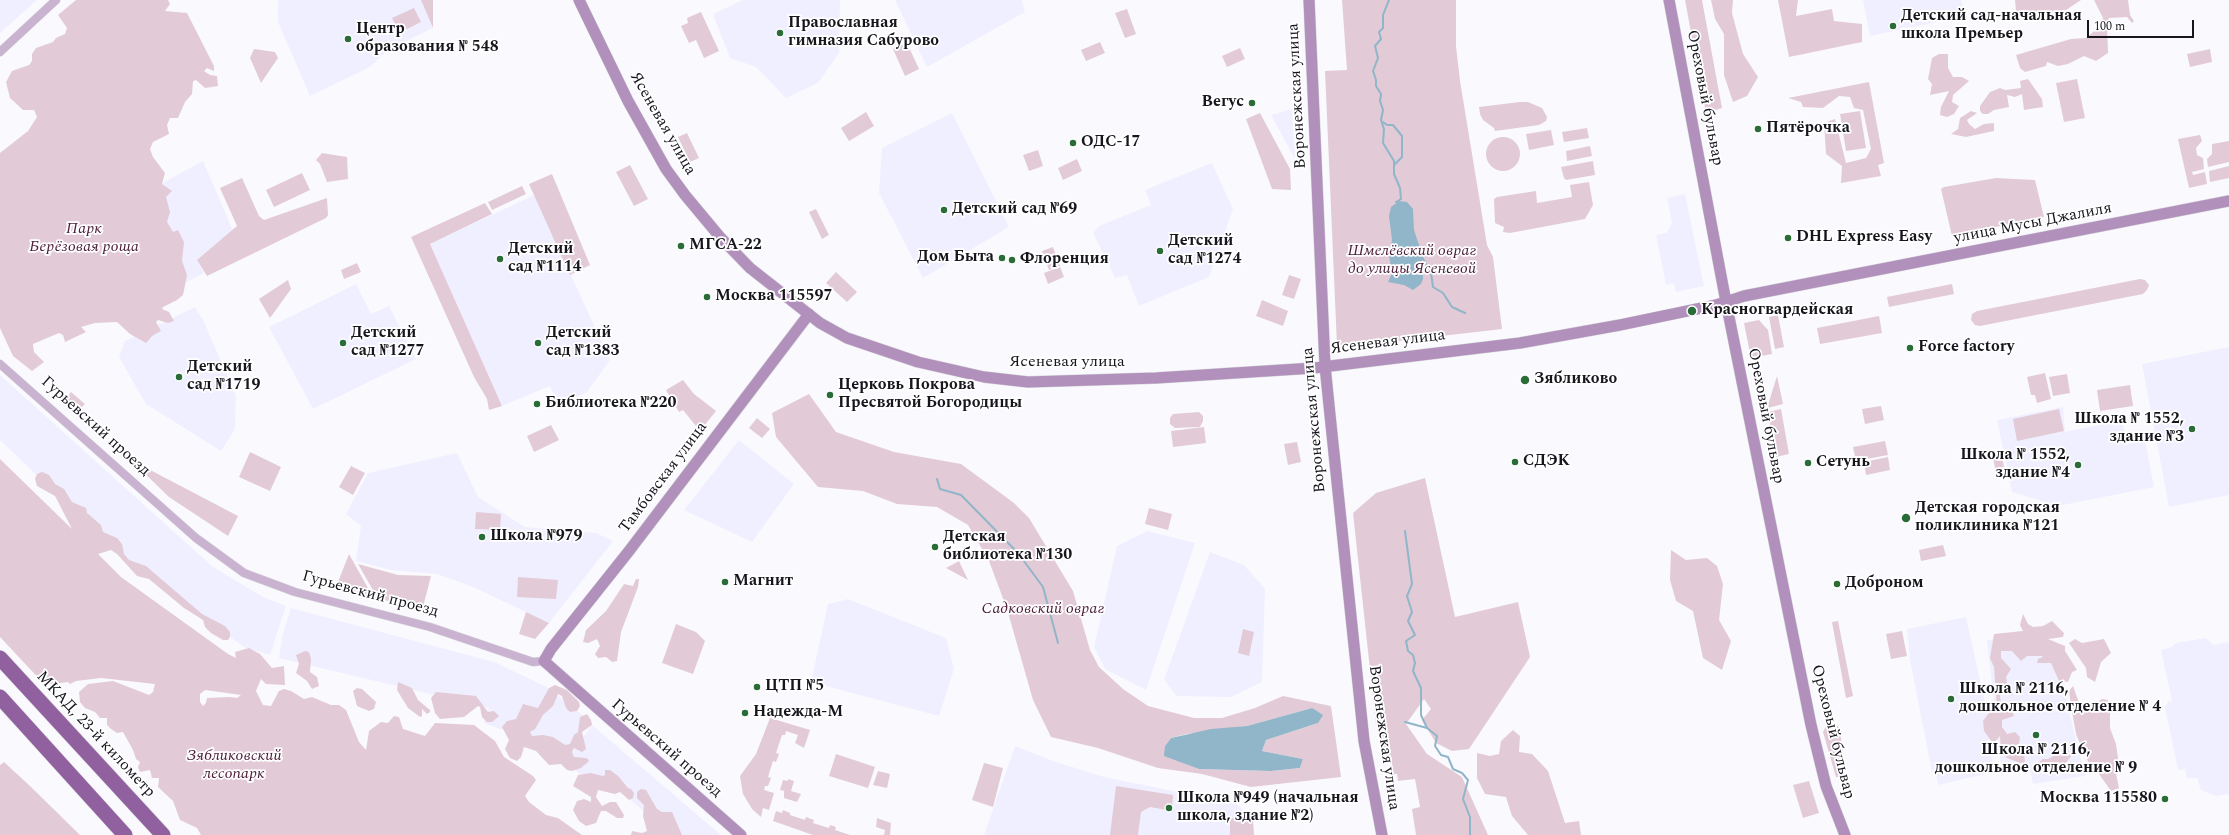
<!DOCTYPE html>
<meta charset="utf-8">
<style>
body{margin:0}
#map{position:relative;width:2229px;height:835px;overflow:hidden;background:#fafafe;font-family:Spectral,serif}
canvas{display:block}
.scale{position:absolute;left:2087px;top:20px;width:107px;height:18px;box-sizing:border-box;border:2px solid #17161d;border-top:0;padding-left:5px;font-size:12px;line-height:14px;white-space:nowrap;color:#17161d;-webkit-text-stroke:3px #fff;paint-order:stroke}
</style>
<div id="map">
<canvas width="2229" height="835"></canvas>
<div class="scale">100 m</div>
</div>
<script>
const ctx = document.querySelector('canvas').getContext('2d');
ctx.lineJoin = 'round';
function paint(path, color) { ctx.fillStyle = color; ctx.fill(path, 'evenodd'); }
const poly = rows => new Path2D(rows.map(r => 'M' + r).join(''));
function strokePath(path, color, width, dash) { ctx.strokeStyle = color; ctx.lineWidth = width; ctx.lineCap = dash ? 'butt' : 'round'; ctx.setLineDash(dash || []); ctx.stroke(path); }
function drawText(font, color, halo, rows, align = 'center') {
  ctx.font = font + ' Spectral,serif'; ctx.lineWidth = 3.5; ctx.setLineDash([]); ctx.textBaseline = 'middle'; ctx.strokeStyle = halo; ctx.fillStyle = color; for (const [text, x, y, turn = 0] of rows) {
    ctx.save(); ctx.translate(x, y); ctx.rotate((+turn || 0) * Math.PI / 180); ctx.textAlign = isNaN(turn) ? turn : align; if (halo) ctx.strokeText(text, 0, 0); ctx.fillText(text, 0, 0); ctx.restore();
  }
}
const built = poly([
 [0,0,37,0,0,33],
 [280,0,421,0,433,28,388,50,370,67,310,96,278,22,278,1],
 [743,0,840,0,839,53,818,83,786,98,756,67,730,58,713,14],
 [895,0,1022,0,1025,12,927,67],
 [1863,0,1961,0,1965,16,1870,36],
 [1292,109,1295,159,1271,115],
 [952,113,1009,227,923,278,879,193,882,148],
 [203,161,233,231,197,260,204,273,185,283,153,188],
 [1212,163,1233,209,1209,277,1139,306,1127,275,1115,278,1093,233,1099,226,1151,205,1145,190],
 [1685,194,1704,286,1676,292,1674,283,1666,285,1656,235,1667,233,1672,223,1667,198],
 [534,195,610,360,587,392,559,406,550,386,502,406,430,244],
 [356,284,371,314,389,306,416,359,313,409,269,327],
 [195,307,204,322,236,396,235,429,221,451,146,404,119,357,125,341],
 [2229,347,2229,495,2169,507,2142,364],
 [0,375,213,567,263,597,286,606,270,655,244,647,128,563,0,440],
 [2063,407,2065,432,2122,420,2127,444,2145,440,2154,487,2058,506,2012,492,1997,420],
 [739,440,794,484,752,542,684,510],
 [457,453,478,497,525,527,596,533,613,541,549,623,473,587,437,574,391,570,356,561,361,526,346,514,368,473],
 [1147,531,1195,543,1146,690,1105,669,1094,647,1117,546],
 [1210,552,1244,565,1265,589,1262,682,1231,697,1177,696,1164,680],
 [848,599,946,638,954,669,939,716,811,682,828,604],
 [291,608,494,662,547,687,589,720,556,765,511,733,484,723,489,708,279,658,283,633],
 [1966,617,1993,739,1988,740,1994,772,1938,785,1936,772,1932,772,1910,660,1907,629],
 [2016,637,2060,649,2067,703,2085,776,2033,784,2030,770,2001,766,1987,640],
 [2206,638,2213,645,2229,642,2229,794,2216,796,2201,790,2197,778,2187,778,2185,769,2178,770,2165,707,2168,702,2172,701,2161,650,2172,647,2176,643],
 [592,725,721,835,674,835,600,776,592,784,565,762],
 [1015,746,1053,761,1104,777,1237,804,1253,820,1254,835,984,835]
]);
const green = poly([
 [76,0,168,0,170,4,165,11,187,13,214,66,214,71,207,68,204,71,210,75,217,76,218,86,205,88,196,80,193,81,192,94,185,102,178,118,170,118,167,125,169,134,153,142,150,149,153,157,165,173,162,184,172,191,166,197,170,212,167,222,173,232,178,230,184,242,182,261,187,275,183,295,177,300,163,307,162,309,169,312,174,321,168,323,158,320,156,322,161,331,152,336,146,343,130,334,117,322,95,323,81,327,86,332,65,342,63,335,59,333,33,344,34,352,44,362,32,371,13,356,0,328,0,153,28,131,37,117,34,110,23,110,10,98,6,82,12,71,29,65,32,61,32,54,36,48,53,42,56,38,65,34,67,28,58,15],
 [421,0,433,0,433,28],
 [1342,0,1456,0,1456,46,1460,81,1487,245,1493,257,1502,329,1381,343,1337,346,1325,71,1347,70],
 [1685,0,1702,0,1722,108,1706,113],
 [1711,0,1733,0,1732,13,1743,54,1758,77,1747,96,1733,102,1724,75,1724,34,1715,19],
 [1778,0,1798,0,1796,16,1832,9,1834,21,1862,24,1862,42,1789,57],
 [2015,0,2081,0,2066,10,2024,21,2016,11],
 [2094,0,2128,0,2130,15,2134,21,2132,23,2127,17,2109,18,2107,25,2108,53,2096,61,2084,56,2068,64,2058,66,2047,62,2046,66,2025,72,2020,68,2016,55,2071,39,2086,38,2099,27,2103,18],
 [414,8,421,22,399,33,392,18],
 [1127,9,1136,34,1125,38,1115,13],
 [701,12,719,51,704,58,696,40,689,43,681,26,688,23,687,18],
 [1100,42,1105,53,1086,61,1081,50],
 [907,43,919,69,905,76,893,49],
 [1240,48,1245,59,1227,67,1222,56],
 [254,49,275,52,278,58,261,83,250,58],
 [2210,49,2212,62,2190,67,2187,54],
 [1939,54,1948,54,1948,68,1953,77,1962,77,1969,81,1953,95,1952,102,1959,106,1954,114,1947,117,1940,115,1941,107,1949,91,1930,95,1932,84,1928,79,1932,58],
 [2028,79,2042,99,2043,107,2024,110,2022,94,2015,97,2007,95,2009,107,1994,110,1988,114,1983,114,1980,111,1980,106,1990,92,2000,88,2005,90,2021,88,2020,81],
 [2077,79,2085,118,2064,122,2056,83],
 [1869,82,1884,163,1878,165,1881,176,1841,183,1842,166,1826,154,1824,123,1835,119,1846,163,1866,158,1871,149,1863,110,1854,108,1850,97,1839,96,1823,108,1803,107,1801,102,1788,98],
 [1520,102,1528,102,1542,108,1547,117,1546,121,1539,125,1495,131,1494,128,1483,120,1480,114,1479,107],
 [1860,111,1866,148,1846,151,1840,114],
 [1971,111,1977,113,1967,120,1969,124,1975,129,1984,124,1994,123,1994,131,1966,137,1951,134,1958,129,1960,118],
 [866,112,874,126,849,141,841,128],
 [1260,113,1290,169,1291,190,1272,189,1246,119],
 [1587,128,1589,138,1564,142,1562,132],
 [1551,130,1554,145,1529,150,1526,134],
 [687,133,699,158,690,162,678,137],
 [2200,135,2202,141,2196,148,2197,155,2203,158,2204,169,2192,172,2193,175,2205,172,2207,184,2189,188,2178,139],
 '1486 154a17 17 0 1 1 34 0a17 17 0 1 1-34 0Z',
 [2229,141,2229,162,2208,167,2207,159,2212,154,2212,144],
 [1590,146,1592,156,1567,161,1566,151],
 [1038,150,1043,166,1029,171,1023,155],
 [322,153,347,157,347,155,348,179,327,182,320,164,316,160],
 [1077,159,1082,171,1063,180,1058,168],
 [1593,161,1595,175,1566,180,1564,178,1561,167],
 [630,165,648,199,634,206,616,172],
 [2229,166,2229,178,2210,182,2209,171],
 [302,173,310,190,274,207,266,190],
 [552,174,590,265,570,275,529,184],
 [242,178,259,216,264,220,327,198,328,215,326,218,207,276,197,260,237,226,220,188],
 [1996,178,2035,180,2044,217,1952,236,1941,189,1944,187],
 [1589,182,1593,205,1585,219,1510,233,1503,232,1504,227,1495,223,1494,199,1497,197,1536,191,1537,203,1572,197,1570,185],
 [522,186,526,194,492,210,488,202],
 [485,203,492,214,430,244,502,406,489,410,487,399,474,377,411,237],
 [816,209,829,235,822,239,809,212],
 [1053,247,1060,266,1049,270,1042,251],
 [357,263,361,272,344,279,341,270],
 [1060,267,1064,277,1048,284,1044,273],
 [836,272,857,292,847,302,826,283],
 [1289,275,1301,279,1294,299,1282,295],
 [2140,279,2145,280,2149,285,2147,290,2143,294,1980,326,1975,325,1971,320,1972,314,1977,311],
 [288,280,291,289,270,318,259,299],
 [1952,284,1954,294,1889,307,1887,297],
 [1262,300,1288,311,1283,326,1256,316],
 [1778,315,1784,347,1775,349,1769,317],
 [1879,316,1882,333,1820,344,1817,328],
 [1759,320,1768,330,1772,354,1751,358,1744,323],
 [2045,373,2051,399,2037,403,2035,395,2031,395,2027,377],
 [2067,374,2070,393,2053,396,2049,377],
 [1777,376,1783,404,1768,408,1768,405],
 [683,380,694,394,716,411,700,431,683,410,679,412,666,390],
 [2130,385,2133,406,2100,411,2097,390],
 [71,392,85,404,78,411,65,400],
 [809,394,836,432,894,452,961,464,1014,503,1029,518,1073,591,1090,650,1099,667,1123,689,1148,706,1194,718,1222,718,1255,708,1283,696,1331,706,1341,777,1251,787,1202,774,1158,768,1098,748,1051,737,1033,700,1007,609,989,561,968,525,937,507,897,504,863,491,818,487,776,437,772,413],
 [1312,708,1318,723,1266,740,1262,751,1303,759,1300,768,1271,771,1199,769,1184,763,1165,746,1171,738,1186,734,1247,726],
 [1881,406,1884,420,1865,424,1862,409],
 [1781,409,1789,454,1776,457,1768,412],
 [2059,409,2064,431,2017,441,2013,419],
 [1199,412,1203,416,1203,421,1200,427,1175,428,1170,424,1170,418,1173,414],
 [757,418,770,429,762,438,749,428],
 [551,425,559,440,534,452,527,436],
 [1204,427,1206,443,1173,447,1171,431],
 [1885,441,1888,455,1856,461,1853,447],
 [1297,442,1301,462,1288,465,1284,444],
 [2001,450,2004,467,1995,468,1992,452],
 [250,452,281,467,270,491,239,477],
 [1888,457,1890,470,1866,475,1864,462],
 [0,459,72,529,55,496,37,486,35,479,37,474,42,472,49,475,55,484,64,489,72,502,86,508,87,513,101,525,103,532,117,538,122,544,124,554,129,560,146,566,202,614,225,626,230,632,230,637,228,640,223,640,211,633,205,627,203,620,184,608,149,579,137,576,117,554,111,550,98,554,121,577,228,654,236,658,235,652,249,648,260,654,272,668,284,666,285,685,266,684,261,679,256,691,263,705,271,706,279,691,284,689,291,691,304,699,312,697,331,705,339,705,346,710,359,742,366,750,369,731,381,722,388,723,394,716,399,717,403,729,425,736,435,723,474,725,495,741,504,757,533,776,536,780,525,796,529,802,546,815,558,818,582,835,201,835,197,828,180,820,173,801,158,787,159,778,152,778,150,770,140,772,138,767,140,762,136,759,133,750,123,732,117,733,111,729,107,725,107,718,100,718,95,712,85,708,80,702,79,692,88,684,113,681,149,695,153,692,155,684,101,678,76,681,70,684,68,682,45,685,0,637],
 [205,690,241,695,237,698,230,697,207,698,206,703,203,706,200,702,200,694],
 [135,462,238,516,228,536,169,497,138,467],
 [351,466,365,473,353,495,339,487],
 [1425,478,1455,617,1518,602,1530,657,1469,749,1452,751,1436,743,1422,720,1431,709,1424,699,1406,724,1427,754,1462,777,1488,835,1416,835,1412,809,1420,807,1415,779,1398,781,1397,774,1393,774,1391,755,1384,755,1380,726,1376,725,1353,513,1376,493],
 [1149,508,1172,514,1168,530,1145,524],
 [476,512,501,514,500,530,475,529],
 [1943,545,1946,556,1921,561,1919,550],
 [1671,550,1686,560,1707,558,1717,566,1723,584,1719,620,1731,641,1722,670,1703,658,1693,611,1676,601,1670,580],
 [349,554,373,597,336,587],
 [959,561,968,580,946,568],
 [358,564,398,575,431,576,423,607,378,599],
 [518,577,558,580,556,599,517,597],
 [636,579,639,579,638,587,621,632,617,661,612,662,606,657,598,658,595,654,600,646,597,639,588,643,583,642,586,630,606,611,624,584,633,586],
 [526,612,549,623,535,639,519,634],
 [2023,614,2028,624,2033,627,2043,626,2052,621,2064,633,2063,637,2048,639,2065,646,2065,651,2077,670,2072,672,2068,682,2059,681,2051,663,2037,663,2038,659,2043,657,2042,656,2027,656,2021,661,2012,651,2001,651,2001,658,2011,669,2006,677,2007,683,2011,687,2013,693,2012,696,2006,688,1999,687,2001,705,2008,705,2011,708,2014,716,2002,720,2002,727,2007,734,2015,732,2020,737,2019,744,2015,750,2024,754,2025,762,2020,763,2007,758,2001,751,2000,736,1995,742,1992,742,1984,731,1983,721,1991,710,1997,709,1994,667,1990,658,1994,634,2023,631,2020,625],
 [1838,621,1853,696,1846,698,1832,622],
 [676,624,696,632,705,641,693,674,662,663],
 [1243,629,1254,632,1249,656,1238,653],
 [1902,631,1907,656,1891,659,1886,634],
 [2075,639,2082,643,2104,639,2111,653,2101,662,2095,682,2087,677,2086,668,2069,643],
 [305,651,309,652,311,659,310,672,317,677,319,686,312,689,307,681,296,673,299,664,296,655],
 [398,682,412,688,418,700,430,710,430,712,427,714,422,709,422,716,420,717,408,708,397,690],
 [555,685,567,690,579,702,580,706,577,711,570,712,566,708,562,696,558,694,553,706,543,715,535,729,530,732,532,736,543,735,553,737,565,745,570,744,574,735,578,732,580,717,587,714,591,720,592,725,582,732,586,749,582,752,574,748,572,752,574,757,586,758,589,760,588,762,581,768,572,771,567,770,561,764,549,765,536,751,524,747,521,757,517,761,510,758,505,749,509,740,502,727,507,721,516,719,523,704,538,708,549,688],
 [2073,686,2082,711,2087,710,2102,699,2108,700,2110,712,2110,728,2116,744,2119,765,2116,774,2119,788,2111,791,2099,774,2091,768,2083,751,2076,734,2071,706,2069,691],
 [357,688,362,689,376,702,374,709,369,711,357,706,353,691],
 [436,692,476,696,488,712,494,711,499,716,492,722,487,722,482,717,480,707,478,706,464,717,440,719,435,713,431,698],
 [770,718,810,730,804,748,795,743,798,735,786,731,785,735,782,735,776,753,779,754,776,762,773,761,768,777,771,778,768,786,765,786,764,790,774,793,769,810,763,808,761,817,752,809,743,794,740,776,756,754],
 [1834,724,1839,727,1843,751,1838,777,1836,777,1823,732,1826,726],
 [1513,730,1520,736,1519,752,1532,754,1548,771,1565,823,1579,821,1581,835,1528,835,1512,816,1506,797,1485,794,1477,778,1477,753,1490,756,1499,754,1501,741],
 [2066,749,2072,755,2064,765,2054,769,2035,767,2035,765,2043,759,2048,759],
 [836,754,875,767,868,788,829,776],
 [4,762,30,786,80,835,0,835,0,765],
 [984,763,1003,768,993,807,972,800],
 [605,770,610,770,618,776,628,788,631,789,634,793,633,798,629,800,620,792,615,794,598,790,596,797,602,806,610,802,616,802,624,815,623,818,617,818,606,811,601,811,596,823,586,826,579,821,573,810,577,801,584,799,591,802,591,797,573,786,578,775,591,773,603,776,605,775],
 [878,771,890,774,887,788,873,785],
 [788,779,794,781,791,791,801,794,797,802,784,798,784,791,780,790,783,780,788,781],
 [1809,781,1819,813,1803,818,1793,785],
 [1116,786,1173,795,1172,811,1150,807,1141,812,1138,835,1110,835],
 [641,789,646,790,657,809,662,812,672,812,682,835,631,835,632,831,642,833,647,831,643,816,644,805,637,798,637,792],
 [783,810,790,813,790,815,805,820,806,817,814,820,813,823,829,828,830,825,836,827,835,830,850,835,813,835,773,821,776,811,782,813],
 [877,818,891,823,890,835,884,835,885,830,876,827],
 [1230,818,1253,820,1254,835,1230,835]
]);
const water = poly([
 [1399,201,1407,202,1413,209,1414,230,1422,254,1423,279,1421,284,1413,290,1404,285,1388,282,1392,273,1389,255,1392,240,1389,216,1391,207],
 [1312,708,1323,715,1318,723,1266,740,1262,751,1303,759,1300,768,1271,771,1199,769,1164,756,1165,746,1171,738,1211,729,1247,726]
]);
const stream = poly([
 [1389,0,1383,15,1383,28,1379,32,1381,39,1375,46,1378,58,1373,71,1376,80,1376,86,1381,94,1380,101,1383,110,1381,120,1384,129,1383,143,1394,161,1394,174,1400,188,1401,199,1396,202],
 [1383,122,1387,125,1393,125,1402,136,1402,157,1394,165],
 [1422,257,1431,273,1433,287,1443,293,1452,307,1465,313],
 [937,479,940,489,961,495,1018,553,1043,587,1058,643],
 [1405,531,1412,584,1407,596,1412,612,1408,621,1415,635,1406,641,1408,651,1413,655,1415,663,1413,671,1421,688,1421,715,1427,728,1437,736,1435,746,1441,755,1448,757,1453,769,1462,773,1468,780,1463,799,1470,817,1470,835],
 [1405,722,1427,728]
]);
const street = poly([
 [0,52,56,0],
 [0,364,196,538,244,573,295,592,430,627,533,662,544,661]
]);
const secondary = poly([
 [579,0,628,101,666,169,685,195,720,237,750,268,820,323,847,338,918,362,984,377,1028,382,1156,378,1314,368,1520,343,1620,325,1716,305,1744,296,2229,201],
 [1309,0,1325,366,1330,415,1364,741,1382,835],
 [1669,0,1726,302,1811,725,1826,786,1845,835],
 [741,835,544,661,551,649,629,551,809,314]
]);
const highway = poly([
 [0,658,163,835],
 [0,697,125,835]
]);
const markers = [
 [1893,26,4,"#2a6c37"],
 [780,33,4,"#2a6c37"],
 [348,39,4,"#2a6c37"],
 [1252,103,4,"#2a6c37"],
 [1758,129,4,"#2a6c37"],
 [1073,143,4,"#2a6c37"],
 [944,210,4,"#2a6c37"],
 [1788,238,4,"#2a6c37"],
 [681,246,4,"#2a6c37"],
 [1160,251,4,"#2a6c37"],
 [1002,258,4,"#2a6c37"],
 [500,259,4,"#2a6c37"],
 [1012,260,4,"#2a6c37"],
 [707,297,4,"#2a6c37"],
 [1692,311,5,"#2a6c37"],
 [343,343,4,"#2a6c37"],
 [538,343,4,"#2a6c37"],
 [1910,348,4,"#2a6c37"],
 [179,377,4,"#2a6c37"],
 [1525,380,5,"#2a6c37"],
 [830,395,4,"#2a6c37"],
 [537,404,4,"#2a6c37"],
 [2192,429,4,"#2a6c37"],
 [1515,462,4,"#2a6c37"],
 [1808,463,4,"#2a6c37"],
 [2078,465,4,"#2a6c37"],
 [1906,518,5,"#2a6c37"],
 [482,537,4,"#2a6c37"],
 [935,547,4,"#2a6c37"],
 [725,582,4,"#2a6c37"],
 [1837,584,4,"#2a6c37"],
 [757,687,4,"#2a6c37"],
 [1951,699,4,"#2a6c37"],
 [745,713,4,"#2a6c37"],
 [2036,735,4,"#2a6c37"],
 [2165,799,4,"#2a6c37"],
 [1169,808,4,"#2a6c37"]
];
const poiNames = [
 ["Детский сад-начальная",1901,17],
 ["школа Премьер",1901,35],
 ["Православная",788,24],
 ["гимназия Сабурово",788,42],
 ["Центр",356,30],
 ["образования № 548",356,48],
 ["Вегус",1244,103,"right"],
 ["Пятёрочка",1766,129],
 ["ОДС-17",1081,143],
 ["Детский сад №69",952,210],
 ["DHL Express Easy",1796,238],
 ["Детский",1168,242],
 ["сад №1274",1168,260],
 ["МГСА-22",689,246],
 ["Детский",508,250],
 ["сад №1114",508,268],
 ["Дом Быта",994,258,"right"],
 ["Флоренция",1020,260],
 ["Москва 115597",715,297],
 ["Красногвардейская",1701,311],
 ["Детский",351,334],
 ["сад №1277",351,352],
 ["Детский",546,334],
 ["сад №1383",546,352],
 ["Force factory",1918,348],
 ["Детский",187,368],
 ["сад №1719",187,386],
 ["Зябликово",1534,380],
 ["Церковь Покрова",838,386],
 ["Пресвятой Богородицы",838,404],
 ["Библиотека №220",545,404],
 ["Школа № 1552,",2184,420,"right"],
 ["здание №3",2184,438,"right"],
 ["Школа № 1552,",2070,456,"right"],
 ["здание №4",2070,474,"right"],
 ["СДЭК",1523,462],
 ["Сетунь",1816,463],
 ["Детская городская",1915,509],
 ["поликлиника №121",1915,527],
 ["Школа №979",490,537],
 ["Детская",943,538],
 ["библиотека №130",943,556],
 ["Магнит",733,582],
 ["Доброном",1845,584],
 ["ЦТП №5",765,687],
 ["Школа № 2116,",1959,690],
 ["дошкольное отделение № 4",1959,708],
 ["Надежда-М",753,713],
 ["Школа № 2116,",2036,751,"center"],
 ["дошкольное отделение № 9",2036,769,"center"],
 ["Школа №949 (начальная",1177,799],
 ["школа, здание №2)",1177,817],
 ["Москва 115580",2157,799,"right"]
];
const streetNames = [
 ["Воронежская улица",1298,96,-93],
 ["Ореховый бульвар",1704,98,79],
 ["Ясеневая улица",662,124,60],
 ["улица Мусы Джалиля",2033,224,-11],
 ["Ясеневая улица",1388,343,-7],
 ["Ясеневая улица",1067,363],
 ["Ореховый бульвар",1765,416,79],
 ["Воронежская улица",1315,420,-95],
 ["Гурьевский проезд",95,427,42],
 ["Тамбовская улица",664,478,-53],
 ["Гурьевский проезд",370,595,15],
 ["Ореховый бульвар",1832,732,76],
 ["МКАД, 23-й километр",95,735,47],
 ["Воронежская улица",1383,738,82],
 ["Гурьевский проезд",666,749,41]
];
const parkNames = [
 ["Парк",84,230],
 ["Берёзовая роща",84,248],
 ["Шмелёвский овраг",1412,252],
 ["до улицы Ясеневой",1412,270],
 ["Садковский овраг",1043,610],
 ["Зябликовский",234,757],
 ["лесопарк",234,775]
];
paint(built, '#f0efff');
paint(green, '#e2cbd6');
paint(water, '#91b5c9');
strokePath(stream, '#91b5c9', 2);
strokePath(street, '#d6d6da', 9);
strokePath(secondary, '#d6d6da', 12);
strokePath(highway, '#d6d6da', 16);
strokePath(street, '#cab3d1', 8);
strokePath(secondary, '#b290bc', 11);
strokePath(highway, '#91609e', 15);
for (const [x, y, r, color] of markers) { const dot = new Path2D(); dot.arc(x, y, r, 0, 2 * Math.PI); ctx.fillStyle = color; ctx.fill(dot); strokePath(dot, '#fff', 1.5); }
drawText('bold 16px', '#17161d', '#fff', poiNames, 'left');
drawText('16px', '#17161d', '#fff', streetNames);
drawText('italic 16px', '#4e203a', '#fff', parkNames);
</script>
